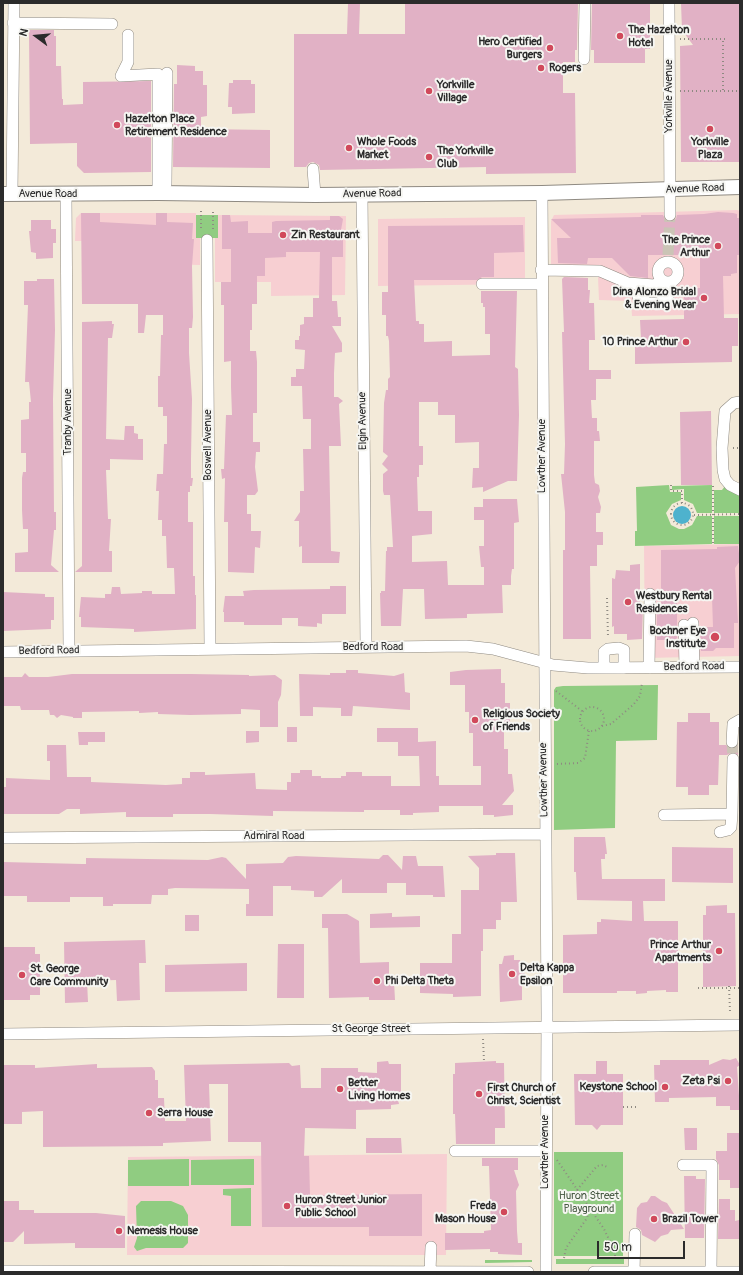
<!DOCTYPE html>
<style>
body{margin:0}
#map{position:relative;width:743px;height:1275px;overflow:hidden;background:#f3ead9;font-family:Pangolin,sans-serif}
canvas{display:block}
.frame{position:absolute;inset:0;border:4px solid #2b2b2b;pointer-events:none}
.north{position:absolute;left:16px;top:16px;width:40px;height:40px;-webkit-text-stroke:3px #f6f6f2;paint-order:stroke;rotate:286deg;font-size:11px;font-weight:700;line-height:16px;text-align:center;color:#2b2b2b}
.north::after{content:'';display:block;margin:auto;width:14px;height:18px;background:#2b2b2b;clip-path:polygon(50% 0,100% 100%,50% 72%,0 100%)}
.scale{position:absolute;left:597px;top:1241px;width:88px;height:18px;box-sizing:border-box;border:2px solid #2b2b2b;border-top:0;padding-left:5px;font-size:12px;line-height:14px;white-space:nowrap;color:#2b2b2b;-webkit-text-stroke:3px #f6f6f2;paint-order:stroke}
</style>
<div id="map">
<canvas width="743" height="1275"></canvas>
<div class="frame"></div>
<div class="north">N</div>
<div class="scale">50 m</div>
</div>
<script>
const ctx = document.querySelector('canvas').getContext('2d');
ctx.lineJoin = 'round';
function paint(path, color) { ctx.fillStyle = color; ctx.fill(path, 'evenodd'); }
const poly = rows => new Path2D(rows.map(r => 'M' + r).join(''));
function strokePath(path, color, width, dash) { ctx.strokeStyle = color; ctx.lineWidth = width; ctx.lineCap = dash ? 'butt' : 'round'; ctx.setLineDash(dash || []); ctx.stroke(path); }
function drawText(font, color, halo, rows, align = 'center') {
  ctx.font = font + ' Pangolin,sans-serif'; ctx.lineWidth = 4; ctx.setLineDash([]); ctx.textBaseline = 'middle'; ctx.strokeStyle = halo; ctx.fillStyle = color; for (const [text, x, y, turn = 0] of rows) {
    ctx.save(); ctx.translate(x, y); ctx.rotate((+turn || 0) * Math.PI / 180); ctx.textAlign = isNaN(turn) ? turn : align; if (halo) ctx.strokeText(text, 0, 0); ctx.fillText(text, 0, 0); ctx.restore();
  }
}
const built = poly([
 [737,210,740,211,740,314,632,316,631,301,599,300,598,277,595,275,551,274,551,221,554,215],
 [81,213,196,213,196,238,200,238,200,265,155,264,102,241,75,241,76,218],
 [218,215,346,216,345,295,271,296,271,282,215,282,215,238,218,238],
 [525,217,525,284,378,286,378,219],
 [740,544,740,656,645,658,644,546],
 [447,1154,446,1255,127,1255,128,1157]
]);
const green = poly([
 [196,215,218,215,218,238,196,238],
 [669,485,670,492,681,492,681,500,672,504,666,513,671,525,679,529,684,529,692,525,697,516,712,516,712,544,635,546,635,531,637,531,636,487],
 [712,485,712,513,697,513,693,504,684,500,684,489,672,490,672,486],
 [725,486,740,495,740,513,714,513,714,490,722,490],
 [714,516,740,516,740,544,714,544],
 [658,685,657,740,616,741,615,828,554,830,554,690,556,687,563,686],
 [554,1152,623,1152,623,1256,554,1256],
 [189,1159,189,1186,128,1186,128,1160],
 [254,1159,254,1185,191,1185,191,1160],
 [251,1188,251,1226,231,1226,231,1196,223,1195,223,1189],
 [141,1201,171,1201,183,1206,188,1215,188,1243,183,1248,146,1248,137,1251,134,1247,137,1238,136,1206],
 [556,1259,624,1259,624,1264,556,1264],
 [485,1260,532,1260,532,1262,485,1263]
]);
const water = poly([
 '673 515a9 9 0 1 1 18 0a9 9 0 1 1-18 0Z'
]);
const building = poly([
 [411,3,578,3,577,50,575,50,575,62,563,62,563,93,575,93,576,173,486,174,486,167,320,170,319,165,313,162,309,163,306,167,294,167,294,34,347,34,348,4,360,4,359,34,405,34,405,4],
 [592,3,650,3,650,49,645,49,645,63,594,63,594,50,591,50],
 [681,3,740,3,740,162,681,162,680,46,693,45,682,30],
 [29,30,54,30,54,36,56,36,56,66,61,66,62,99,63,99,63,105,83,104,83,82,151,81,151,172,84,173,77,166,77,143,30,144],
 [177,65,195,66,195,71,203,71,203,85,207,85,207,116,201,117,201,129,270,130,270,168,173,167,174,84,177,84],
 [233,80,251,80,251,84,255,84,255,113,232,114,232,107,228,107,229,83,233,83],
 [718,212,733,213,737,214,737,218,740,218,740,255,737,255,737,273,731,274,731,276,723,276,724,318,738,318,738,346,732,346,732,362,635,364,635,339,641,339,640,320,684,319,684,288,700,288,700,255,648,255,648,278,630,276,612,258,588,258,587,264,558,263,557,238,571,238,551,219,641,217,641,215,663,215,666,221,670,222,676,219,677,215,704,214],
 [81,213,100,213,100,222,156,225,156,213,167,213,167,222,193,223,192,239,194,239,192,266,193,317,192,328,189,328,189,353,192,399,191,459,191,478,193,478,192,486,190,486,190,492,188,492,188,522,193,522,193,576,195,576,195,595,196,595,196,629,134,632,134,629,81,627,81,617,79,617,81,597,105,598,105,594,111,594,112,587,120,587,121,594,142,593,142,591,152,591,152,594,175,594,174,568,167,568,166,536,162,536,162,520,158,520,159,491,156,491,157,474,163,474,164,444,167,444,167,416,163,416,163,407,158,407,158,376,160,376,161,335,163,335,163,315,146,315,144,333,138,333,138,304,82,304],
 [222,215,230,215,231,222,248,221,248,233,272,233,272,222,276,221,330,220,330,216,339,216,343,219,341,230,343,230,343,257,332,257,332,301,337,301,338,317,341,317,341,326,332,326,342,343,342,352,335,353,334,373,334,397,338,397,343,401,339,404,341,446,329,446,331,551,340,552,339,563,302,563,302,546,299,547,299,521,294,521,300,512,300,491,304,491,303,449,311,449,311,419,303,419,302,386,291,386,291,377,296,377,296,369,304,369,305,350,295,349,295,340,299,340,299,336,300,336,300,325,304,324,304,317,313,317,313,298,319,298,320,252,286,252,286,257,265,258,265,276,257,276,257,304,252,304,252,330,250,330,250,351,256,351,257,362,257,413,253,413,253,442,260,442,260,452,256,452,255,467,258,491,255,495,247,495,247,514,251,514,251,531,261,531,260,548,255,547,254,573,228,572,228,522,224,522,225,478,222,479,221,469,224,469,226,415,232,415,231,387,231,361,224,362,224,305,221,305,221,282,231,282,231,249,222,249],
 [31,220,51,220,51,229,56,229,56,243,53,243,53,258,36,259,36,253,31,252,29,231,31,231],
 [523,225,524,252,494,253,494,277,482,277,477,280,414,280,416,321,419,321,419,324,424,324,424,342,452,341,452,356,490,355,490,334,485,334,485,307,483,307,483,303,481,303,481,291,517,291,515,367,518,369,519,415,517,481,508,481,483,492,483,487,472,488,473,468,479,468,479,442,455,443,455,415,438,415,438,402,419,402,419,446,423,446,423,465,419,465,419,477,417,477,418,511,432,511,432,534,412,536,412,562,447,561,448,585,484,585,484,567,481,567,479,546,484,546,484,520,474,520,474,507,483,507,483,499,517,499,519,522,514,523,514,569,512,569,511,576,511,585,502,585,503,613,467,614,467,618,425,619,424,589,403,589,401,626,381,626,380,593,381,593,381,591,385,591,386,551,387,551,387,547,393,547,390,495,384,495,383,491,383,474,388,470,382,464,388,456,383,452,384,403,386,390,388,390,388,379,390,377,389,341,388,336,386,336,386,315,382,315,382,292,388,292,388,226],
 [564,277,588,278,588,290,590,290,589,303,594,303,595,340,589,340,589,370,611,370,611,379,596,379,596,400,591,400,592,418,597,418,597,431,599,431,600,441,594,441,594,475,595,483,599,485,600,491,598,497,601,507,600,513,596,513,596,532,603,532,603,545,597,545,597,566,590,566,591,639,563,639,563,550,565,550,565,512,561,474,564,474,565,444,562,332,564,332,562,279],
 [37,279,54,279,55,330,53,399,54,512,56,512,56,530,54,530,51,565,59,572,15,572,15,553,28,552,28,529,23,529,22,510,22,478,23,472,26,472,26,453,21,453,21,420,29,419,29,402,31,402,29,382,25,382,28,305,24,305,24,281,37,281],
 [112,321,112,324,114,324,112,338,108,338,106,439,124,440,125,426,134,426,134,433,138,434,138,439,143,439,143,460,110,459,110,470,106,470,108,519,111,519,109,551,112,551,112,572,75,572,82,566,82,322],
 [711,411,712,485,681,485,680,412],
 [738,546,740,561,735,568,738,623,734,623,734,648,716,648,713,651,701,651,700,627,713,627,712,597,677,598,677,640,657,640,657,605,661,605,661,550,717,549,717,547],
 [640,564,640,606,643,606,642,639,627,640,627,634,614,634,614,626,612,627,612,578,615,579,616,570,630,571,630,565],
 [330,586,346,586,346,614,322,614,322,624,317,623,317,627,298,626,298,618,282,618,282,625,244,625,244,622,224,622,224,612,223,612,225,596,244,596,243,591,254,590,330,589],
 [3,592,45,594,45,597,54,597,54,620,51,620,51,629,3,631],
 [501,669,501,683,505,683,505,703,510,703,510,728,504,730,504,749,508,749,508,774,512,774,514,791,502,805,513,805,513,815,494,817,494,815,483,815,483,806,439,806,439,812,413,813,413,815,400,815,400,810,364,810,364,812,273,811,273,816,210,814,173,814,173,817,126,817,126,812,80,814,80,809,67,809,59,814,3,814,3,787,6,787,6,778,50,780,50,761,47,761,47,745,66,745,67,777,91,777,91,782,166,785,182,784,182,778,190,778,190,772,205,772,205,775,255,773,256,789,287,790,287,782,291,782,291,773,300,773,300,770,312,770,312,776,321,776,321,778,341,778,341,776,346,776,346,772,362,772,362,776,391,776,391,786,420,786,419,756,398,756,398,742,377,742,377,728,418,728,418,742,436,741,436,776,439,776,439,785,481,785,481,766,473,766,473,733,469,733,469,712,465,712,465,685,450,685,450,672,466,670],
 [346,670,358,670,358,673,383,675,394,676,404,673,405,692,410,693,410,710,353,706,352,716,341,716,341,708,313,707,313,716,300,716,299,674,330,675,330,673,346,673],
 [25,673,29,677,48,677,72,674,191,674,249,675,249,676,275,675,282,680,281,695,278,702,278,727,260,727,260,710,241,709,241,714,190,715,158,714,158,712,139,713,139,711,82,712,82,718,73,718,73,717,61,715,57,718,54,715,50,715,49,710,21,710,20,706,3,706,3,677,22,677],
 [688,713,710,713,710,722,719,722,719,745,726,745,732,749,738,745,738,755,733,752,727,755,719,755,718,785,709,785,709,795,688,795,688,787,676,787,677,722,688,722],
 [287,727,297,727,297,742,287,742],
 [246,731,259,731,259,742,246,743],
 [78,732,105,732,105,742,88,742,88,745,79,745],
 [574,837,605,837,607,854,605,854,605,859,601,859,602,879,665,879,665,901,643,901,644,921,678,921,678,992,666,992,666,990,647,991,647,993,636,994,636,991,617,991,617,993,563,993,563,935,597,934,597,922,601,922,601,919,632,921,632,901,577,900,576,872,574,872],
 [672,847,733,848,733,883,672,882],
 [496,853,515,853,517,902,501,902,501,920,496,920,496,929,483,929,483,951,481,951,481,996,453,997,453,994,420,993,420,963,452,963,452,934,461,934,461,890,479,890,479,868,468,856,496,855],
 [383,855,388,855,402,870,403,856,416,856,418,866,443,866,445,897,433,897,433,895,406,895,406,883,387,883,387,893,342,893,342,879,322,897,314,897,314,891,291,890,291,886,273,886,273,916,246,916,246,904,249,904,249,889,175,888,168,889,168,895,152,895,151,904,113,904,113,906,103,906,103,897,70,897,70,902,27,902,27,896,3,896,3,862,82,864,86,864,86,858,208,860,222,857,226,858,246,879,246,864,283,863,288,857,296,856,379,859],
 [727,905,727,913,735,913,736,986,703,987,703,915,706,915,706,906],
 [392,913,392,917,420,916,420,927,370,928,370,914],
 [322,914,347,914,359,921,360,963,389,962,389,981,394,981,395,1000,369,1000,369,997,329,998,328,928,322,928],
 [185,915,199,915,199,931,185,931],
 [145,940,146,963,139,963,140,1000,117,1001,116,980,87,981,88,1002,65,1003,64,942],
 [278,944,304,944,304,998,277,998],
 [3,947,35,947,35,954,40,954,40,995,30,995,30,1000,3,1000],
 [514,955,514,960,520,960,520,967,524,967,525,980,522,980,522,1000,500,1002,499,964,502,964,504,956],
 [247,963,247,991,165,992,165,965],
 [736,1058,740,1065,737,1067,740,1110,730,1110,730,1106,716,1106,716,1097,669,1098,669,1102,655,1102,654,1065,660,1065,660,1060,709,1060,709,1065,723,1059,730,1060],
 [388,1061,389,1064,401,1064,401,1097,398,1100,399,1104,391,1105,391,1109,356,1110,356,1129,305,1128,304,1156,309,1156,310,1195,422,1194,422,1236,369,1236,369,1227,262,1227,261,1142,228,1142,228,1084,209,1084,211,1141,163,1143,163,1146,43,1147,43,1111,22,1112,22,1124,3,1124,3,1065,35,1065,35,1068,97,1064,97,1068,152,1067,155,1071,155,1080,158,1080,158,1098,164,1098,165,1121,186,1121,184,1065,289,1063,292,1066,300,1065,301,1088,321,1088,321,1068,358,1068,358,1072,377,1073,377,1062],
 [496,1061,496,1063,504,1063,505,1128,495,1128,495,1144,456,1144,455,1114,453,1114,453,1074,455,1074,455,1063],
 [596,1061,607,1061,607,1074,623,1074,623,1125,601,1125,597,1130,592,1125,575,1125,574,1074,596,1074],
 [684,1128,697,1128,697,1150,685,1150],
 [727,1133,740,1133,740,1188,730,1188,730,1180,719,1180,719,1165,716,1159,716,1151,727,1151],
 [366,1138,401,1138,402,1153,366,1153],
 [482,1158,518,1158,518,1170,514,1170,519,1185,516,1191,517,1231,518,1243,522,1243,522,1255,498,1254,498,1252,490,1252,490,1249,445,1250,445,1233,484,1233,484,1231,491,1230,489,1166,482,1166],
 [684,1176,696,1176,696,1179,705,1179,704,1238,685,1238],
 [651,1196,655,1196,662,1201,667,1203,684,1229,671,1230,668,1234,661,1236,655,1242,642,1235,641,1230,636,1227,637,1208,641,1203,647,1202],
 [719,1199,730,1199,730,1210,735,1210,735,1221,739,1220,740,1239,718,1239],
 [3,1201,19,1201,19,1210,34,1210,34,1213,96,1213,125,1216,125,1248,75,1248,75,1243,24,1244,24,1231,13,1242,3,1242]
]);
const minorTunnel = poly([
 [668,255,670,215],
 [732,742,733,759]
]);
const path = poly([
 [680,39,725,39],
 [723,90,723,38],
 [680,91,740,91],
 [201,211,201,231],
 [213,212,213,231],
 [733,448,740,448],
 [671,485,671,491,682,491,682,503],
 [713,486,713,544],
 '671 514a11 11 0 1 1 22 0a11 11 0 1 1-22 0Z',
 [694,515,740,514],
 [607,598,608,637],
 [556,691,582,711],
 '580 719a12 12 0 1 1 24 0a12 12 0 1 1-24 0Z',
 [602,726,611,724,634,704,640,696,642,683],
 [557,764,578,763,585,758,589,731],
 [729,986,730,1011],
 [698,988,740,988],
 [483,1039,484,1061],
 [623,1107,636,1107],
 [557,1160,604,1229,615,1252,615,1258],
 [577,1190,597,1166,603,1165,609,1168],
 [564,1258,566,1248,587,1218,589,1210]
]);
const minor = poly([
 [669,3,670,215],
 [13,23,112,24],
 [128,35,128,62,121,76,158,74,158,193],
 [584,59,585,3],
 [313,169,315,195],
 [166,184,167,73],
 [542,193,547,1014,546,1272],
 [12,194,14,3],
 [66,194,69,651],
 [362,194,366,647],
 [207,240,210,649],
 '658 272a10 10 0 1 1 20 0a10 10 0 1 1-20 0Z',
 [541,270,600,271,628,283,654,285,663,281],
 [482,284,541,284],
 [638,297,648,303,658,303,667,298,671,290,670,282],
 [740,402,734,403,725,411,722,448,723,470,725,479,730,485,740,490],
 [693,623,694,667],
 [684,625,685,667],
 [3,652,466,646,493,649,553,665,588,668,740,667],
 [604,668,604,652,608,649,619,648,624,650,624,668],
 [649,668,650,594],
 [732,742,733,724,740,720],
 [664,815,732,814,733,759],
 [720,832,728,830,731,827,732,814],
 [3,838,545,834],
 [3,1034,740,1025],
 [455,1151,545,1151],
 [683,1165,712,1165,711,1272],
 [3,1271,528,1272],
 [430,1271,431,1247],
 [594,1272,740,1272],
 [634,1272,635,1234]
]);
const major = poly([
 [3,194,158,193,315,195,542,193,740,187]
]);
const markers = [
 [620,36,4,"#d1495b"],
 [550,48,4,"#d1495b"],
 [541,68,4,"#d1495b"],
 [429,91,4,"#d1495b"],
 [117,125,4,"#d1495b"],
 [710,129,4,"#d1495b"],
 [349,148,4,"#d1495b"],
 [429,157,4,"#d1495b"],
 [283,235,4,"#d1495b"],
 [718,246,4,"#d1495b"],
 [704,298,4,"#d1495b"],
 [686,342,4,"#d1495b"],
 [628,602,4,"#d1495b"],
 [715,637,5,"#d1495b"],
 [475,720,4,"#d1495b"],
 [719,951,4,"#d1495b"],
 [512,974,4,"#d1495b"],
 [22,975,4,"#d1495b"],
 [377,981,4,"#d1495b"],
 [728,1081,4,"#d1495b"],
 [665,1087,4,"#d1495b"],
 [340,1089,4,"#d1495b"],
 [479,1094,4,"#d1495b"],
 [149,1113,4,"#d1495b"],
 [287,1206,4,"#d1495b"],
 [504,1212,4,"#d1495b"],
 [654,1219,4,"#d1495b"],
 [119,1231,4,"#d1495b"]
];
const poiNames = [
 ["The Hazelton",628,30],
 ["Hotel",628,43],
 ["Hero Certified",542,42,"right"],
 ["Burgers",542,55,"right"],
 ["Rogers",549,68],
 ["Yorkville",437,85],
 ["Village",437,98],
 ["Hazelton Place",125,119],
 ["Retirement Residence",125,132],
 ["Whole Foods",357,142],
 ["Market",357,155],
 ["Yorkville",710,142,"center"],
 ["Plaza",710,155,"center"],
 ["The Yorkville",437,151],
 ["Club",437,164],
 ["Zin Restaurant",291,235],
 ["The Prince",710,240,"right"],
 ["Arthur",710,253,"right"],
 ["Dina Alonzo Bridal",696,292,"right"],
 ["& Evening Wear",696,305,"right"],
 ["10 Prince Arthur",678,342,"right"],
 ["Westbury Rental",636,596],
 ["Residences",636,609],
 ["Bochner Eye",706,631,"right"],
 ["Institute",706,644,"right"],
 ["Religious Society",483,714],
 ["of Friends",483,727],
 ["Prince Arthur",711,945,"right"],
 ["Apartments",711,958,"right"],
 ["Delta Kappa",520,968],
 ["Epsilon",520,981],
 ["St. George",30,969],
 ["Care Community",30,982],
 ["Phi Delta Theta",385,981],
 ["Zeta Psi",720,1081,"right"],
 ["Better",348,1083],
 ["Living Homes",348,1096],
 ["Keystone School",657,1087,"right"],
 ["First Church of",487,1088],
 ["Christ, Scientist",487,1101],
 ["Serra House",157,1113],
 ["Huron Street Junior",295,1200],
 ["Public School",295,1213],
 ["Freda",496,1206,"right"],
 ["Mason House",496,1219,"right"],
 ["Brazil Tower",662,1219],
 ["Nemesis House",127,1231]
];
const streetNames = [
 ["Yorkville Avenue",669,96,-90],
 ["Avenue Road",695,189,-2],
 ["Avenue Road",48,194],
 ["Avenue Road",372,194,-1],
 ["Elgin Avenue",363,421,-91],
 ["Tranby Avenue",68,422,-90],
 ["Boswell Avenue",208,445,-90],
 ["Lowther Avenue",542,456,-90],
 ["Bedford Road",373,647],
 ["Bedford Road",49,651,-1],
 ["Bedford Road",694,667,-1],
 ["Lowther Avenue",544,780,-91],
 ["Admiral Road",274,836],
 ["St George Street",371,1029],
 ["Lowther Avenue",545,1152,-90]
];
const parkNames = [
 ["Huron Street",589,1196],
 ["Playground",589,1209]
];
paint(built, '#f7cfd2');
paint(green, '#90cc81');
paint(water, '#4eb2cd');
paint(building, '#e1b1c5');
strokePath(minorTunnel, '#cbc4b6', 11, [11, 5.5]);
strokePath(minor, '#8f8a82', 12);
strokePath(major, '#8f8a82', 16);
strokePath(path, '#8f8a82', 2, [1, 3]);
strokePath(minor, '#fff', 11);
strokePath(major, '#fff', 14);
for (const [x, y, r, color] of markers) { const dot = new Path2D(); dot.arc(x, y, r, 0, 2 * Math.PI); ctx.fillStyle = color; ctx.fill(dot); strokePath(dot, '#f6f6f2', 1.5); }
drawText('bold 11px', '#2b2b2b', '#f6f6f2', poiNames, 'left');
drawText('11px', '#2b2b2b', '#f6f6f2', streetNames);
drawText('11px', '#495b45', '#f6f6f2', parkNames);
</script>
